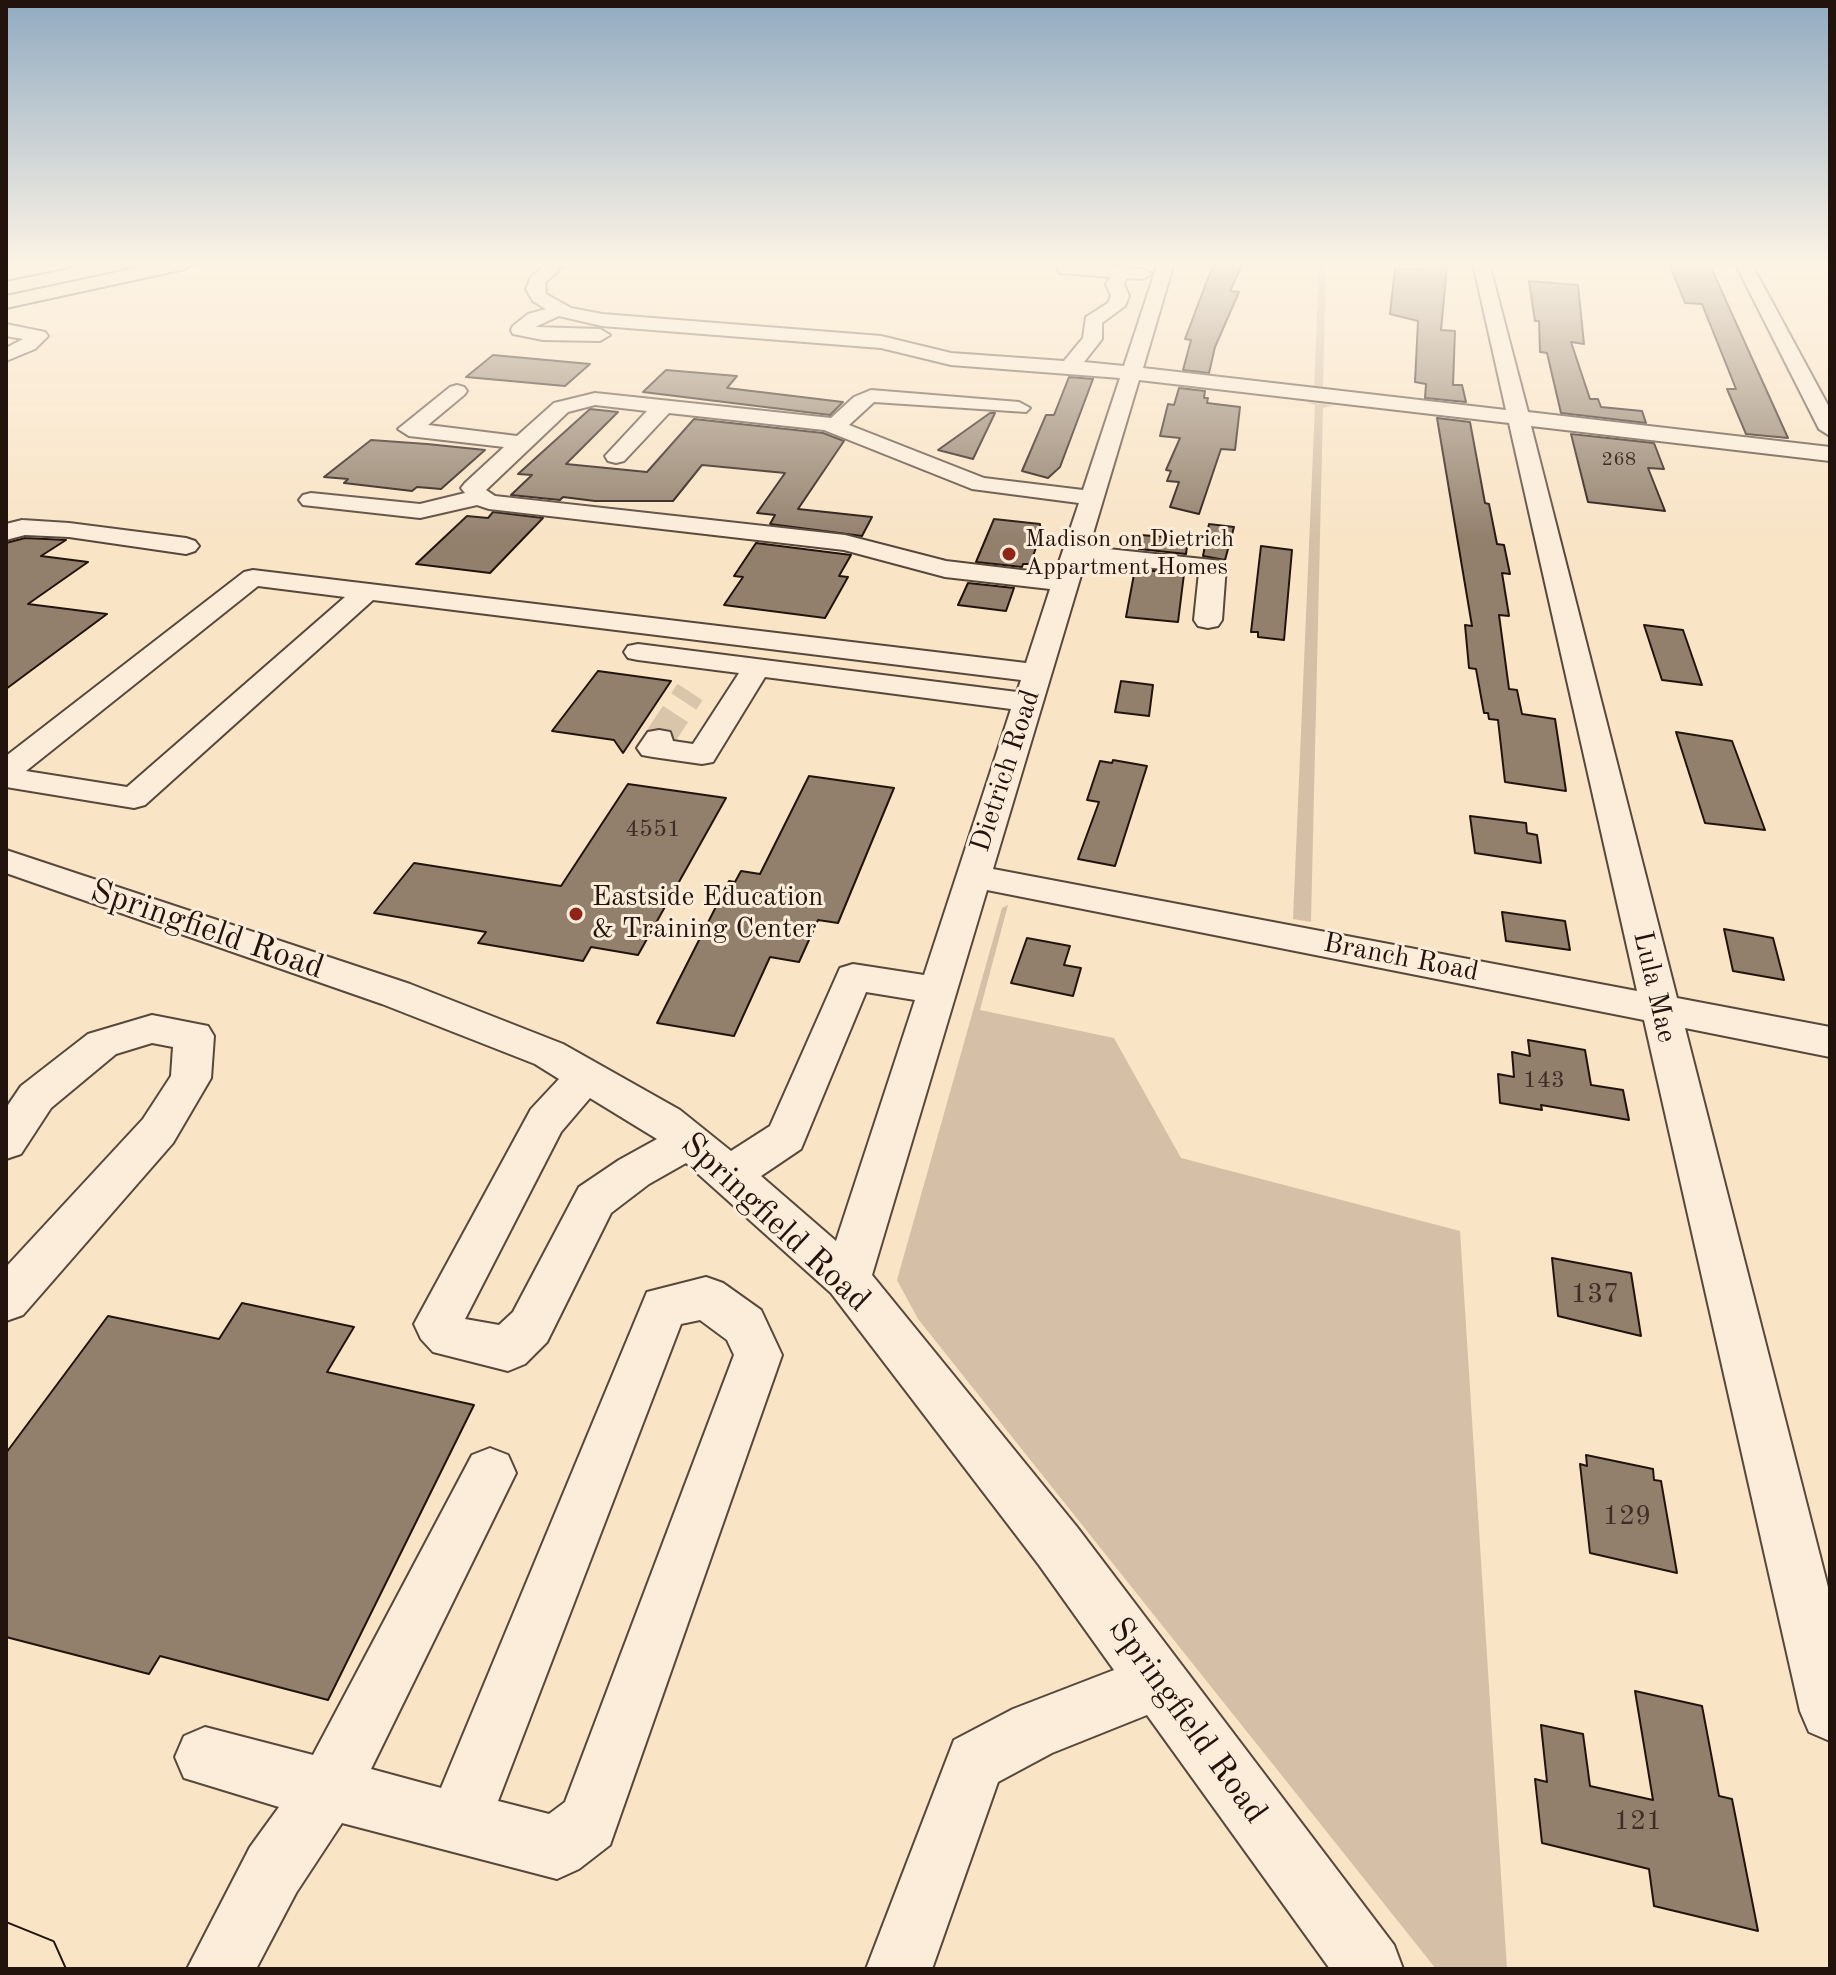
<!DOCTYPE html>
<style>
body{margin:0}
#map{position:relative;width:1836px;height:1975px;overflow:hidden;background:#f9e4c6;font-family:"Old Standard TT",serif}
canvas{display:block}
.frame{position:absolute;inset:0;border:8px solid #23130d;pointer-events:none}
</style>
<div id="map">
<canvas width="1836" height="1975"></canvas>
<div class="frame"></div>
</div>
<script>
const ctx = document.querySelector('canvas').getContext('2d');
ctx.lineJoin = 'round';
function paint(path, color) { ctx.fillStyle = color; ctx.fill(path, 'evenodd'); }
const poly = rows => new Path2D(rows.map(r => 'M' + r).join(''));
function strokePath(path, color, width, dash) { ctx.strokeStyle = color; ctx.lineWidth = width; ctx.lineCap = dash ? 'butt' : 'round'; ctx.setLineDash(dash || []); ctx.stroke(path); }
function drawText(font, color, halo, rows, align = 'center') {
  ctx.font = font + ' "Old Standard TT",serif'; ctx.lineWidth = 6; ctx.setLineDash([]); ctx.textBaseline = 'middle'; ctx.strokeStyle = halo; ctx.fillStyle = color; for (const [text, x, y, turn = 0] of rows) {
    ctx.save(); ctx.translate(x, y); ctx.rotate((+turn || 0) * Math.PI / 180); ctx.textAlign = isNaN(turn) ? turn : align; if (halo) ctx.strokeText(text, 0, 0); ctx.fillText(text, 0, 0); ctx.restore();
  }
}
const green = poly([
 [1319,263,1326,263,1323,391,1314,390],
 [1306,402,1334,405,1323,408,1311,922,1293,919,1315,405],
 [1008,905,980,1010,1114,1038,1181,1158,1460,1231,1507,1969,1436,1969,918,1319,897,1280,1002,908]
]);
const building = poly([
 [1669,263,1709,263,1788,438,1746,434,1727,389,1736,389,1702,304,1685,303,1669,263],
 [1423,264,1447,266,1441,330,1455,331,1453,385,1462,385,1466,402,1425,398,1426,384,1415,382,1418,321,1390,314,1395,268,1422,270,1423,264],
 [1213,265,1241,267,1230,291,1239,292,1215,347,1209,373,1183,370,1191,340,1185,339,1213,265],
 [1529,281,1578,285,1584,344,1571,342,1590,399,1598,399,1601,407,1642,411,1646,423,1561,413,1547,353,1540,352,1539,321,1535,321,1529,281],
 [493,355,590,364,565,386,466,377,493,355],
 [666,370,737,376,727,388,843,402,830,415,643,392,666,370],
 [1069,377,1093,379,1060,467,1048,478,1022,471,1046,415,1054,415,1069,377],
 [1179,388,1205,391,1204,398,1208,398,1207,403,1240,407,1235,450,1221,449,1199,514,1170,507,1179,482,1167,481,1171,471,1166,470,1180,438,1160,436,1168,404,1174,405,1179,388],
 [590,409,618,412,566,464,647,472,694,419,823,433,844,441,798,509,872,517,862,536,770,524,775,515,757,513,785,473,702,465,673,501,595,501,563,497,560,500,511,495,532,475,518,474,590,409],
 [990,413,995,413,973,459,938,450,990,413],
 [1437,418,1470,422,1485,503,1489,504,1497,544,1504,545,1510,574,1502,573,1509,616,1499,615,1509,689,1517,690,1522,714,1555,719,1566,791,1505,782,1498,720,1489,719,1488,713,1484,713,1476,669,1469,668,1465,625,1472,626,1437,418],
 [1571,434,1654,443,1664,469,1648,468,1665,511,1588,502,1571,434],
 [371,440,427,444,485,450,441,489,417,487,412,491,344,483,348,479,324,477,371,440],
 [493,512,543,518,490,573,416,564,467,516,488,518,493,512],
 [994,519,1040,524,1040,537,1030,564,1023,564,1022,567,976,562,994,519],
 [1209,524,1234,527,1225,560,1203,556,1209,524],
 [1141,535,1188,539,1186,554,1139,549,1141,535],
 [25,538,66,540,41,556,88,562,28,604,107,614,6,689,6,543,25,538],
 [756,543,851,555,839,576,848,577,825,618,724,605,743,577,734,576,756,543],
 [1261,546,1292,550,1284,640,1258,637,1258,632,1251,632,1261,546],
 [1135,569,1184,574,1178,622,1126,617,1135,569],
 [968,583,1014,588,1006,611,958,605,968,583],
 [1644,625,1683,630,1702,685,1662,680,1644,625],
 [598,671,671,681,623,753,614,740,552,731,598,671],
 [1121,681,1153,685,1149,716,1115,712,1121,681],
 [1676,732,1732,741,1765,830,1705,823,1676,732],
 [1113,760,1147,766,1115,866,1078,859,1099,802,1087,800,1100,761,1112,763,1113,760],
 [809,776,894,788,838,923,818,920,799,962,770,957,734,1036,657,1023,729,881,735,882,741,871,760,874,809,776],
 [628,784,726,798,638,955,591,947,583,961,478,943,486,932,374,913,414,863,561,886,628,784],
 [1470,816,1526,823,1527,833,1537,835,1541,863,1475,853,1470,816],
 [1502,912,1565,921,1570,950,1506,941,1502,912],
 [1724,929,1773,938,1784,980,1733,971,1724,929],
 [1027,938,1070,946,1064,965,1081,968,1073,996,1011,983,1027,938],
 [1528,1040,1585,1050,1591,1085,1623,1090,1629,1120,1541,1105,1542,1110,1500,1103,1498,1074,1514,1077,1512,1052,1530,1056,1528,1040],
 [1552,1258,1631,1273,1641,1336,1558,1316,1552,1258],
 [242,1303,354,1327,327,1372,474,1405,328,1700,160,1656,149,1674,6,1637,6,1453,108,1316,219,1339,242,1303],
 [1586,1455,1653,1469,1654,1480,1661,1481,1677,1573,1590,1553,1580,1464,1587,1466,1586,1455],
 [1635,1691,1702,1706,1719,1796,1732,1799,1758,1931,1654,1906,1649,1869,1542,1843,1535,1779,1547,1782,1541,1725,1583,1734,1590,1786,1653,1800,1635,1691]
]);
const minorTunnel = poly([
 [659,739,690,692]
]);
const minor = poly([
 [548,263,566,263,545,283,546,294,571,308,602,314,881,336,951,353,1064,361,1083,338,1086,317,1108,303,1111,296,1106,284,1110,277,1060,273,1057,269,1060,263,1143,269,1152,274,1143,279,1126,278,1124,284,1129,296,1125,306,1102,323,1102,339,1084,362,1124,366,1158,263,1174,263,1143,368,1506,410,1473,263,1489,263,1528,412,1830,447,1830,461,1531,426,1677,998,1830,1027,1830,1057,1685,1028,1830,1595,1830,1741,1809,1732,1800,1711,1644,1020,987,890,872,1275,1077,1527,1394,1945,1403,1969,1330,1969,1147,1715,1052,1753,998,1782,932,1969,866,1969,954,1740,1013,1709,1114,1670,1039,1565,831,1293,686,1163,649,1184,611,1213,547,1342,525,1364,508,1371,433,1352,421,1339,414,1324,531,1109,559,1079,535,1064,382,1004,6,873,6,850,410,984,563,1044,680,1110,731,1151,770,1126,840,968,853,964,924,975,1011,709,765,677,713,762,702,764,653,757,642,755,637,748,648,732,659,730,670,732,673,741,693,744,739,673,638,660,628,658,624,652,628,646,638,644,1017,692,1021,680,373,600,145,805,134,808,6,787,6,756,244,572,253,570,1026,663,1050,589,945,577,844,550,489,509,477,505,420,518,303,505,299,500,303,495,311,493,420,504,465,493,461,488,465,483,504,447,409,436,398,429,450,387,457,385,464,387,467,391,464,395,428,425,517,436,554,403,595,393,831,418,854,397,871,390,1019,402,1030,408,1026,412,874,402,849,425,984,478,1083,490,1120,378,951,365,881,348,602,326,559,316,535,327,600,329,610,335,600,341,543,340,513,334,511,330,513,326,528,314,546,309,533,301,526,289,531,277,548,263],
 [1139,380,1509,423,1637,991,993,869,1085,562,1199,572,1194,620,1198,626,1208,628,1218,626,1222,620,1226,566,1222,561,1089,547,1139,380],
 [595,405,647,411,605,456,608,461,616,463,624,461,669,413,824,430,972,489,1079,503,1055,574,946,561,845,535,495,496,486,490,568,412,595,405],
 [258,586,345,597,127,787,26,771,258,586],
 [866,992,915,1000,836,1241,761,1176,801,1149,866,992],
 [590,1098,657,1139,619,1160,579,1187,513,1312,499,1325,465,1319,561,1132,590,1098],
 [1735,263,1751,263,1830,409,1830,436,1819,429,1735,263],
 [6,324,45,332,48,336,35,349,6,361,6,348,23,339,6,336,6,324],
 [22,520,69,523,186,538,195,541,199,546,195,551,186,554,69,537,25,535,6,540,6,524,22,520],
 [152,1015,208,1026,214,1036,211,1078,173,1143,23,1315,6,1321,6,1267,143,1119,171,1076,173,1047,152,1043,116,1054,51,1108,21,1154,6,1159,6,1108,21,1086,88,1034,152,1015],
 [706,1277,723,1283,761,1310,782,1355,610,1845,579,1869,557,1879,342,1823,296,1893,256,1969,187,1969,250,1847,279,1807,184,1778,175,1757,184,1736,205,1727,313,1755,472,1455,490,1448,508,1455,516,1473,371,1769,441,1788,647,1292,706,1277],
 [700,1320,727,1340,734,1355,565,1802,549,1814,498,1801,681,1324,700,1320]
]);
const major = poly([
 [159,263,195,263,185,269,6,308,6,296,159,263],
 [6,1923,53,1942,65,1969,6,1969,6,1923]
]);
const highway = poly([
 [97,263,133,263,123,269,6,294,6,282,97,263]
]);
const markers = [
 [1009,554,8,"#8f2418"],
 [576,914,8,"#8f2418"]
];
const farNumbernames = [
 ["268",1619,460]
];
const farPoinames = [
 ["Madison on Dietrich",1025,540],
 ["Appartment Homes",1025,568]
];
const numberNames = [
 ["4551",653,830],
 ["143",1544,1081]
];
const streetNames = [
 ["Dietrich Road",1006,771,-72],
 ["Branch Road",1401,958,11],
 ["Lula Mae",1654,987,77]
];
const poiNames = [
 ["Eastside Education",592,898],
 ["& Training Center",592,930]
];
const nearNumbernames = [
 ["137",1595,1295],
 ["129",1627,1517],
 ["121",1638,1822]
];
const nearStreetnames = [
 ["Springfield Road",207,930,19],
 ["Springfield Road",775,1223,43],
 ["Springfield Road",1187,1721,54]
];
paint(green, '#d5c0a7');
paint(building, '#92806d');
strokePath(building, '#23130d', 2);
strokePath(minorTunnel, '#d9c5aa', 30, [30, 15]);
strokePath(minor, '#58473b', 4);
strokePath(major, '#23130d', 4);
strokePath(highway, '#23130d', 4);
paint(minor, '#fbedda');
paint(major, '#f9e4c6');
paint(highway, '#f9e4c6');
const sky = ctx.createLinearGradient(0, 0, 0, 539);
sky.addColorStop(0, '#91abc1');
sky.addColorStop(0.49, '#fcf3e5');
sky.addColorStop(1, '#fcf3e500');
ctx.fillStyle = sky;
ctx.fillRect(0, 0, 1836, 539);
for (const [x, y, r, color] of markers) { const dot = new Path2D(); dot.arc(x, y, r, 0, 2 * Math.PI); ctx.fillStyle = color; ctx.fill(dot); strokePath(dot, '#fbedda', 3); }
drawText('20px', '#3f2e25', null, farNumbernames);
drawText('24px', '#23130d', '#fbedda', farPoinames, 'left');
drawText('24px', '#3f2e25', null, numberNames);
drawText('28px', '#23130d', '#fbedda', streetNames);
drawText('28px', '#23130d', '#fbedda', poiNames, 'left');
drawText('28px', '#3f2e25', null, nearNumbernames);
drawText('34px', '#23130d', '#fbedda', nearStreetnames);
</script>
